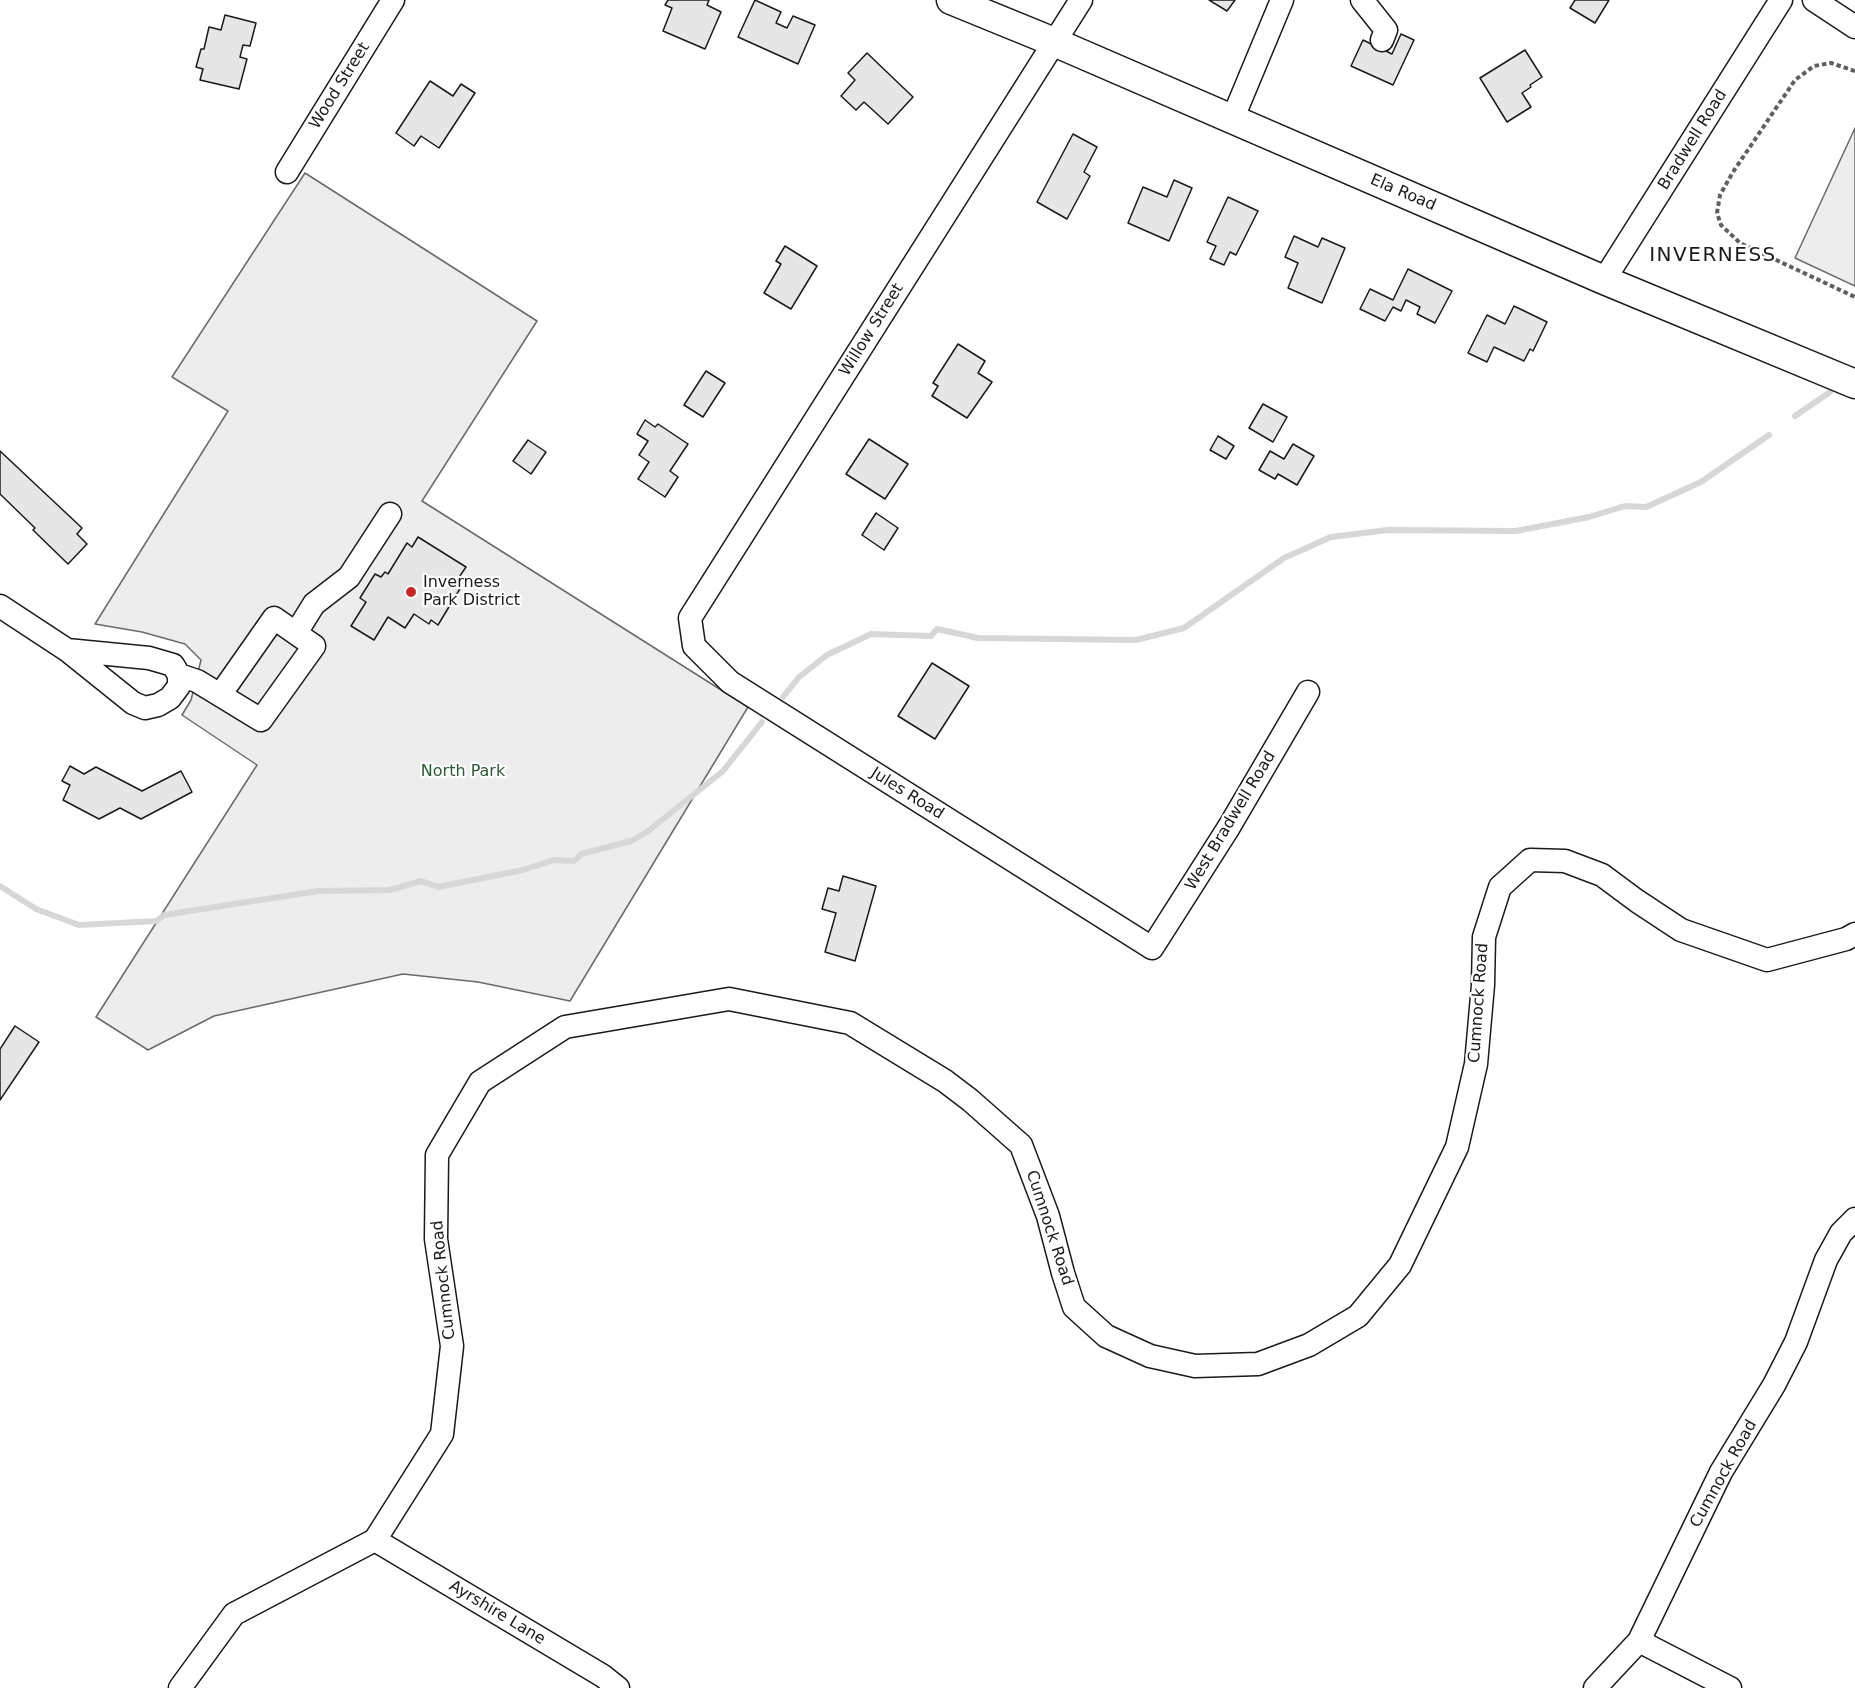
<!DOCTYPE html>
<style>
body{margin:0}
canvas{display:block;background:#fff}
</style>
<canvas width="1855" height="1688"></canvas>
<script>
const ctx = document.querySelector('canvas').getContext('2d');
ctx.lineJoin = 'round';
function paint(path, color) { ctx.fillStyle = color; ctx.fill(path, 'evenodd'); }
const poly = rows => new Path2D(rows.map(r => 'M' + r).join(''));
function strokePath(path, color, width, dash) { ctx.strokeStyle = color; ctx.lineWidth = width; ctx.lineCap = dash ? 'butt' : 'round'; ctx.setLineDash(dash || []); ctx.stroke(path); }
function drawText(font, color, halo, rows, align = 'center') {
  ctx.font = font + ' "DejaVu Sans",sans-serif'; ctx.lineWidth = 4.5; ctx.setLineDash([]); ctx.textBaseline = 'middle'; ctx.strokeStyle = halo; ctx.fillStyle = color; for (const [text, x, y, turn = 0] of rows) {
    ctx.save(); ctx.translate(x, y); ctx.rotate((+turn || 0) * Math.PI / 180); ctx.textAlign = isNaN(turn) ? turn : align; if (halo) ctx.strokeText(text, 0, 0); ctx.fillText(text, 0, 0); ctx.restore();
  }
}
const built = poly([
 [1855,128,1855,286,1795,258,1855,128],
 [305,173,537,321,422,501,748,707,570,1001,478,982,403,974,214,1016,148,1050,96,1017,257,765,182,715,191,700,201,660,185,644,142,632,95,624,228,411,172,377,305,173]
]);
const stream = poly([
 [1795,416,1830,392],
 [783,697,799,677,827,655,871,634,931,636,937,629,978,638,1136,640,1184,628,1284,558,1331,537,1388,530,1516,531,1589,517,1625,506,1646,507,1701,482,1769,435],
 [0,886,36,909,79,925,157,921,164,915,318,891,390,890,421,881,438,887,523,870,554,860,574,861,581,854,631,841,647,832,723,771,762,722]
]);
const building = poly([
 [668,0,709,0,707,5,721,12,705,49,663,31,672,8,665,5,668,0],
 [755,0,781,12,776,23,787,28,793,16,815,25,798,64,738,37,755,0],
 [1209,0,1235,0,1227,11,1209,0],
 [1575,0,1609,0,1595,23,1570,8,1575,0],
 [225,15,256,23,250,46,243,45,240,57,247,59,239,89,200,80,203,69,196,67,201,49,204,49,209,27,221,30,225,15],
 [1401,34,1414,40,1393,85,1351,66,1363,40,1392,54,1401,34],
 [1525,50,1542,77,1530,85,1531,87,1522,93,1531,107,1507,122,1480,78,1525,50],
 [867,53,913,97,888,124,864,102,856,110,841,96,855,80,848,73,867,53],
 [430,81,453,96,461,84,475,93,439,148,421,136,414,146,396,133,430,81],
 [1073,134,1097,147,1084,172,1090,176,1067,219,1037,202,1073,134],
 [1174,180,1192,188,1169,241,1128,223,1143,187,1167,197,1174,180],
 [1228,197,1258,211,1236,255,1230,252,1224,265,1210,259,1216,246,1207,242,1228,197],
 [1294,236,1318,247,1322,238,1345,248,1322,303,1288,288,1298,263,1285,257,1294,236],
 [785,246,817,266,791,309,764,293,781,264,776,261,785,246],
 [1408,269,1452,291,1435,323,1417,314,1420,307,1406,300,1401,311,1393,307,1385,321,1360,309,1370,289,1393,300,1408,269],
 [1514,306,1547,322,1533,351,1530,349,1524,361,1494,347,1487,362,1468,353,1487,315,1505,324,1514,306],
 [958,344,985,361,978,373,992,382,967,418,932,396,938,386,933,383,958,344],
 [706,371,725,383,703,417,684,405,706,371],
 [1263,404,1287,417,1273,442,1249,428,1263,404],
 [645,420,655,427,658,424,688,444,670,471,678,477,665,497,638,479,649,462,639,455,648,441,637,434,645,420],
 [1218,436,1234,446,1226,459,1210,450,1218,436],
 [869,439,908,464,885,499,846,474,869,439],
 [528,440,546,452,531,474,513,461,528,440],
 [1293,444,1314,456,1297,485,1278,474,1275,479,1259,470,1270,451,1284,459,1293,444],
 [0,451,82,528,77,534,87,544,68,564,33,530,35,528,0,494,0,451],
 [876,513,898,528,884,550,862,535,876,513],
 [418,537,466,567,455,583,461,587,438,625,431,620,429,624,414,614,405,628,388,617,374,640,351,626,366,602,360,598,375,574,381,577,385,572,388,574,407,543,412,547,418,537],
 [932,663,969,686,935,739,898,716,932,663],
 [70,766,84,774,96,767,142,791,181,771,192,792,141,819,120,808,99,819,63,800,70,785,62,781,70,766],
 [843,876,876,886,855,961,825,952,836,913,822,909,828,888,839,891,843,876],
 [15,1026,39,1042,0,1100,0,1049,15,1026]
]);
const path = poly([
 [1855,71,1831,63,1814,66,1795,80,1733,172,1720,195,1717,213,1721,225,1740,243,1855,297]
]);
const minor = poly([
 [1081,0,690,618,694,646,730,682,1152,948,1229,827,1308,692],
 [1362,0,1386,30,1382,40],
 [1814,0,1855,27],
 [1232,120,1282,0],
 [287,172,393,0],
 [1604,280,1781,0],
 [0,606,67,650,133,703,145,708,158,705,170,698,179,686,179,675,173,665,149,658,67,650],
 [296,633,314,604,349,577,390,514],
 [179,675,197,681,220,695,261,720,314,646,274,618,220,695],
 [375,1540,603,1676,618,1688],
 [1639,1641,1730,1688],
 [180,1688,234,1614,375,1540,442,1434,452,1346,436,1239,437,1155,480,1082,565,1027,729,999,850,1023,945,1081,970,1100,1021,1145,1048,1216,1063,1273,1074,1307,1106,1336,1150,1356,1195,1366,1258,1364,1309,1345,1358,1316,1400,1265,1457,1147,1476,1064,1483,985,1484,937,1500,887,1530,860,1565,861,1602,875,1637,901,1681,930,1767,960,1846,939,1855,934],
 [1595,1688,1639,1641,1721,1472,1774,1385,1796,1342,1826,1260,1841,1233,1855,1219]
]);
const major = poly([
 [951,0,1054,42,1604,280,1855,384]
]);
const markers = [
 [411,592,6,"#c62828"]
];
const streetNames = [
 ["Wood Street",340,86,-58],
 ["Bradwell Road",1693,140,-58],
 ["Ela Road",1403,193,23],
 ["Willow Street",872,330,-58],
 ["Jules Road",907,794,32],
 ["West Bradwell Road",1231,821,-59],
 ["Cumnock Road",1479,1003,-86],
 ["Cumnock Road",1049,1228,72],
 ["Cumnock Road",444,1280,-96],
 ["Cumnock Road",1724,1474,-61],
 ["Ayrshire Lane",497,1613,31]
];
const poiNames = [
 ["Inverness",423,583],
 ["Park District",423,601]
];
const parkNames = [
 ["North Park",463,772]
];
const quarterNames = [
 ["INVERNESS",1713,256]
];
paint(built, '#ededed');
strokePath(built, '#6a6a6a', 1.5);
strokePath(stream, '#d7d7d7', 6);
paint(building, '#e6e6e6');
strokePath(building, '#1a1a1a', 1.5);
strokePath(minor, '#1a1a1a', 25);
strokePath(major, '#1a1a1a', 31);
strokePath(path, '#5f5f5f', 4, [4.5, 3]);
strokePath(minor, '#fff', 22);
strokePath(major, '#fff', 28);
for (const [x, y, r, color] of markers) { const dot = new Path2D(); dot.arc(x, y, r, 0, 2 * Math.PI); ctx.fillStyle = color; ctx.fill(dot); strokePath(dot, '#fff', 2); }
drawText('16px', '#1a1a1a', '#fff', streetNames);
drawText('16px', '#1a1a1a', '#fff', poiNames, 'left');
drawText('16px', '#2b5a34', '#fff', parkNames);
ctx.letterSpacing = '1.5px';
drawText('20px', '#1a1a1a', '#fff', quarterNames);
ctx.letterSpacing = '0px';
</script>
